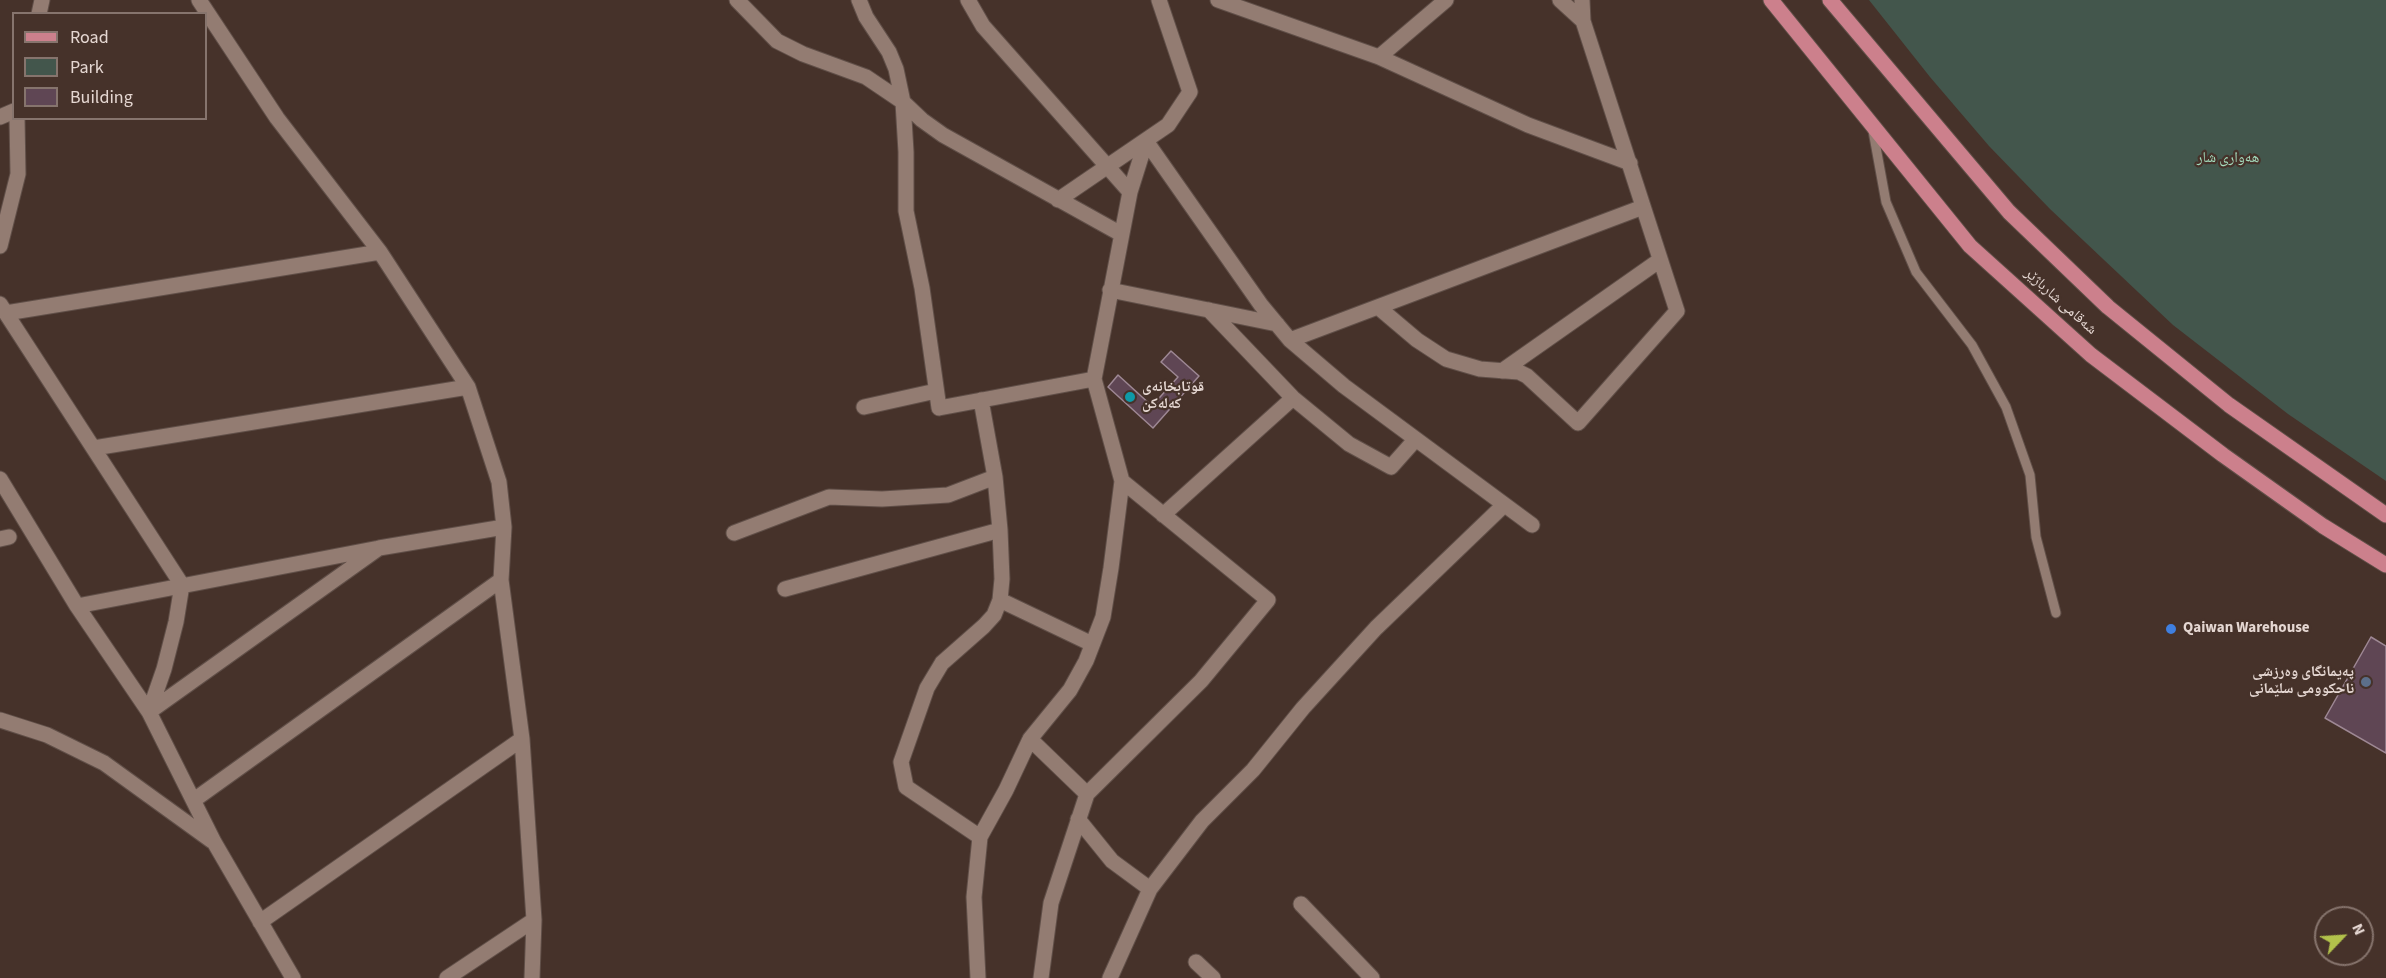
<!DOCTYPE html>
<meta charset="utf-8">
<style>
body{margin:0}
#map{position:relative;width:2386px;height:978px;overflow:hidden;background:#46322a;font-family:"Source Sans 3",sans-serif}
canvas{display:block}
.legend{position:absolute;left:12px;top:12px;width:195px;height:108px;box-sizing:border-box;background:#46322a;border:2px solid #86746d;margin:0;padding:8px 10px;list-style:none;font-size:18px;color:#e5d7d2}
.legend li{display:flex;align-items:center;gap:12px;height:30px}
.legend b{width:30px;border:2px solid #86746d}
.north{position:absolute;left:2314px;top:906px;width:60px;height:60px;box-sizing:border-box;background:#46322a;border:2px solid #86746d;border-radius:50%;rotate:65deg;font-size:16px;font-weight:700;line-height:24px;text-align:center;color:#e5d7d2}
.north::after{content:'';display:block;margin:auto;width:21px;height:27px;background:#b2c24b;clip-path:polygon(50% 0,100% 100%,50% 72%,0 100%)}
</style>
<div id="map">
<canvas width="2386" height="978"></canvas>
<ul class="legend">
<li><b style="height:8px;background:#cc808c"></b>Road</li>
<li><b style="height:16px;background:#43564c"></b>Park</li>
<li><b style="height:16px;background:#5f4654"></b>Building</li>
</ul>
<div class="north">N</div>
</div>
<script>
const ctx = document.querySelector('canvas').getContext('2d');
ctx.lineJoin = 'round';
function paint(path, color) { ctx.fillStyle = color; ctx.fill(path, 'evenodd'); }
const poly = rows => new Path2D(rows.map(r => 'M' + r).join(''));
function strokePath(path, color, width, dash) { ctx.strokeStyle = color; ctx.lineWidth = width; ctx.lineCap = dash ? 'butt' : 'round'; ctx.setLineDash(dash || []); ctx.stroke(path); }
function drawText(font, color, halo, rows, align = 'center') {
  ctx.font = font + ' "Source Sans 3","Noto Naskh Arabic",sans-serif'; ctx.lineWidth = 4.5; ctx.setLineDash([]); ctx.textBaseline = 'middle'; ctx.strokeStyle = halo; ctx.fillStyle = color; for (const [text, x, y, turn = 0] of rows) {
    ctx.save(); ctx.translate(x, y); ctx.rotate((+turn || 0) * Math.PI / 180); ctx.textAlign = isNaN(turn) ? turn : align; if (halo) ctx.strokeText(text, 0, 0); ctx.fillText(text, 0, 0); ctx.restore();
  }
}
const green = poly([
 [1869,0,2386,0,2386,481,2288,414,2173,325,2050,209,1989,146,1930,77]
]);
const building = poly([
 [1171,351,1199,376,1153,428,1108,387,1118,375,1152,406,1178,377,1161,362,1171,351],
 [2371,637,2386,646,2386,753,2325,718,2371,637]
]);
const service = poly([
 [1873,131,1886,202,1916,272,1972,345,2006,407,2030,475,2036,537,2056,613]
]);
const minor = poly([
 [199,0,277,118,380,252,468,387,499,482,504,527,501,580,522,739,534,920,532,978],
 [737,0,777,41,803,54,866,77,903,102,922,120,943,135,1121,234],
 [859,0,866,17,889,52,896,69,903,102,906,152,906,211,922,288,939,408,1094,379],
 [968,0,983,26,1130,192],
 [1218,0,1379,57,1528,125,1630,163],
 [1560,0,1583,21],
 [39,14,42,0],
 [1379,57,1446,0],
 [0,117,14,111],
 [1146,141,1261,305,1290,340,1344,386,1532,525],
 [1058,200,1168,125,1190,92,1159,0],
 [0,246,18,174,17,118],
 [1110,290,1277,324],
 [0,304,182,585,176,622,164,669,149,712,379,548],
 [1378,307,1417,340,1446,359,1480,369,1519,372,1527,376,1578,423,1677,311,1583,21,1582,0],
 [1209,310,1293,398,1349,444,1391,467,1415,440],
 [6,313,380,252],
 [1290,340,1643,207],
 [1502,371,1660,260],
 [864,407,936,391],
 [94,448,468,387],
 [0,479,77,606,149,712,214,842,293,978],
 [1163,515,1293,398],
 [734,533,829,497,882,499,948,495,995,477],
 [0,539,9,537],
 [785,589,1000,530],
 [1000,600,1092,644],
 [77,606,379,548,504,527],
 [0,720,47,735,104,763,212,841],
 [1030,739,1087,794],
 [194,800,501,580],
 [1078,819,1112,861,1150,889],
 [980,837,906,787,901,762,927,688,942,663,984,626,994,615,1000,600,1002,579,1000,530,995,477,981,400],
 [1301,904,1372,978],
 [260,922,522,739],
 [1196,962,1213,978],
 [447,978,534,920],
 [978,978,974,897,980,837,1006,790,1030,739,1070,690,1086,661,1103,617,1111,568,1122,481,1094,379,1130,192,1146,141],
 [1041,978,1051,903,1087,794,1201,681,1268,600,1122,481],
 [1110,978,1150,889,1202,821,1253,770,1303,708,1376,628,1504,505]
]);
const primary = poly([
 [1771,0,1970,246,2091,355,2223,455,2323,526,2386,565],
 [1830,0,2009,212,2108,307,2229,405,2386,515]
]);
const markers = [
 [1130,397,6,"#0f9aa8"],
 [2171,629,6,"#3f7fe0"],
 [2366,682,6,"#5c6f8a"]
];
const parkNames = [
 ["هەواری شار",2228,159]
];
const streetNames = [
 ["شەقامی شارباژێر",2060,302,42]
];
const poiNames = [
 ["قوتابخانەی",1142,388],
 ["کەلەکن",1142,405],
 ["Qaiwan Warehouse",2183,629],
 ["پەیمانگای وەرزشی",2354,673,"right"],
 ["ناحکوومی سلێمانی",2354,690,"right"]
];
paint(green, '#43564c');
paint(building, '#5f4654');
strokePath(building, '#9e8894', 1.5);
strokePath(service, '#604f48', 11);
strokePath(minor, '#604f48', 17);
strokePath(primary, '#604f48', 17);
strokePath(service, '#937c72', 9);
strokePath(minor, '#937c72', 15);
strokePath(primary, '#cc808c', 15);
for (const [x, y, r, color] of markers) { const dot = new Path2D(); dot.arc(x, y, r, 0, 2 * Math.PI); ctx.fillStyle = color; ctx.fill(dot); strokePath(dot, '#46322a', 2); }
drawText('15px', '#a4dcbd', '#46322a', parkNames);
drawText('15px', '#e5d7d2', '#46322a', streetNames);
drawText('bold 15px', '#e5d7d2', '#46322a', poiNames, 'left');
</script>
